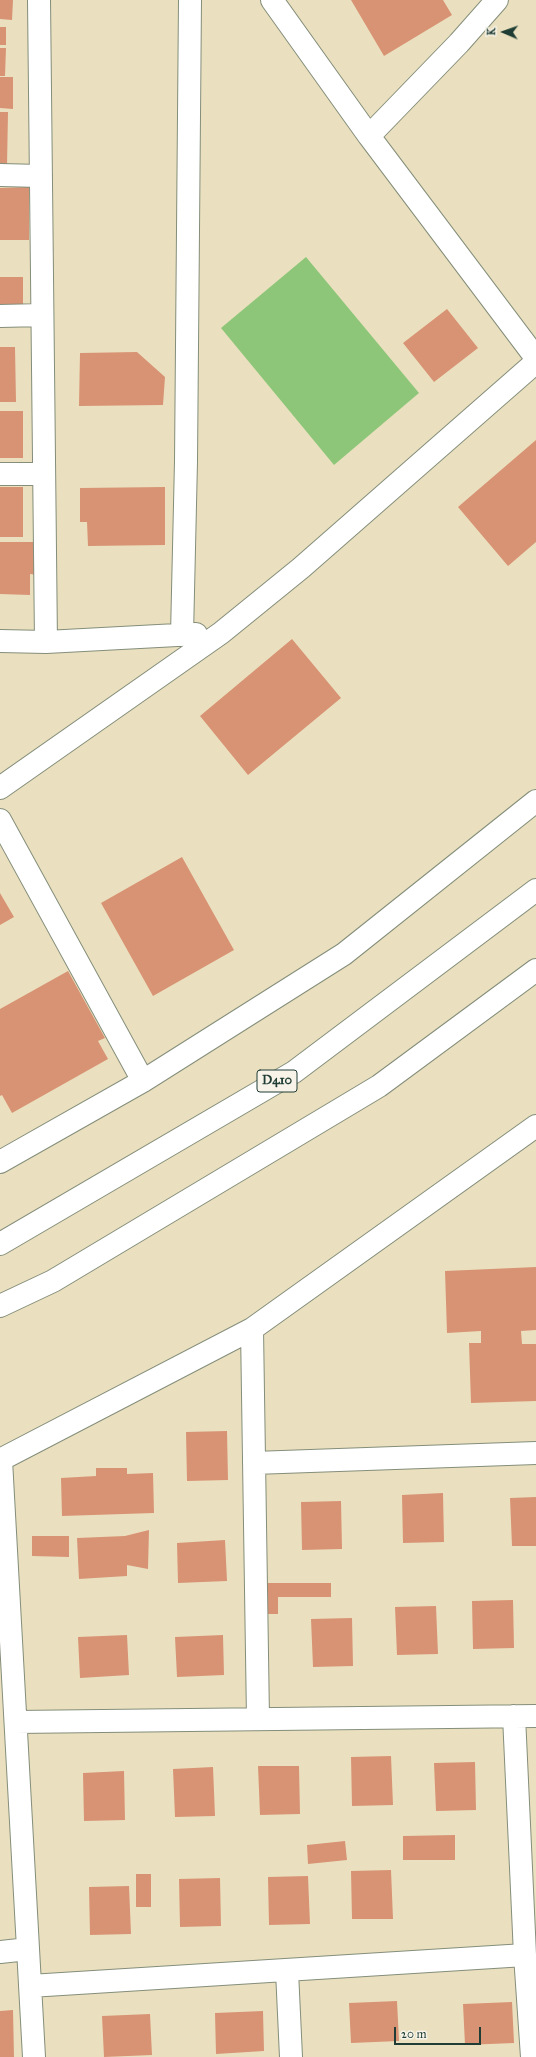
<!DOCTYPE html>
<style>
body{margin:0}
#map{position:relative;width:536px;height:2057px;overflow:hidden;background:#eae0bf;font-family:"IM FELL Great Primer",serif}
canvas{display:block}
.north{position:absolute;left:484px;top:12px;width:40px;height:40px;-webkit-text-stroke:3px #f7f3e8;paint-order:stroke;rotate:272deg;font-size:11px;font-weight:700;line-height:16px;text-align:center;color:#1f3d34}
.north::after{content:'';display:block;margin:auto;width:14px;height:18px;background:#1f3d34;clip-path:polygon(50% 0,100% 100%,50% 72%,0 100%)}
.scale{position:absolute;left:394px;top:2027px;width:87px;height:18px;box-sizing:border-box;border:2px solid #1f3d34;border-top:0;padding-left:5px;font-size:12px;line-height:14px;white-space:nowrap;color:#1f3d34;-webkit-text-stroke:3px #f7f3e8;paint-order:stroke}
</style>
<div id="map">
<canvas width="536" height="2057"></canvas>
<div class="north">K</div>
<div class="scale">20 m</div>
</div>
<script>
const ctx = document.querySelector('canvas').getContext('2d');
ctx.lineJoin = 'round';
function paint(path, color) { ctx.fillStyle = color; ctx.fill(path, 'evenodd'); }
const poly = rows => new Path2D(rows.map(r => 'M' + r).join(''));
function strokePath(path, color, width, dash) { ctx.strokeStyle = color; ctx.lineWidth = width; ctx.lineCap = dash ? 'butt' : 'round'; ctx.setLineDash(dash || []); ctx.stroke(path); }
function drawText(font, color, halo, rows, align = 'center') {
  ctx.font = font + ' "IM FELL Great Primer",serif'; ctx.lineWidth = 4; ctx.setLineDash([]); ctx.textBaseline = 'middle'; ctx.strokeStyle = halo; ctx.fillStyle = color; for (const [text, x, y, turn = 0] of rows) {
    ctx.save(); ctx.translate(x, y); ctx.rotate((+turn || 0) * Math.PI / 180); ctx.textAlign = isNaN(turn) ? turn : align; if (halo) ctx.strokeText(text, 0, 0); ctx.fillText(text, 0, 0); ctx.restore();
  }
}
const green = poly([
 [306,257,419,393,334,465,221,328]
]);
const building = poly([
 [0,0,13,0,12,20,0,19],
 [351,0,443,0,452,15,384,56],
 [0,27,6,27,6,45,0,45],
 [0,48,6,48,5,76,0,76],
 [0,77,13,77,13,109,0,108],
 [0,112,8,112,7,167,0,167],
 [29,187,29,240,0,240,0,188],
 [0,277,23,277,23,305,0,305],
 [447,309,478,348,434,382,403,343],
 [0,347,15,347,16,402,0,402],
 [137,352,165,377,163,405,79,406,80,353],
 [0,411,23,411,23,458,0,458],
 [536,440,536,542,508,566,458,507],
 [0,487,23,487,23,537,0,537],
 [165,487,165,545,88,546,87,522,80,522,80,488],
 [0,542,39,542,38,575,30,574,30,595,0,594],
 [292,639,341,698,248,775,200,716],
 [182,857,234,950,153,996,101,903],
 [0,893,14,917,0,925],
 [68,971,105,1038,98,1041,108,1059,12,1113,2,1095,0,1096,0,1009],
 [536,1267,536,1330,521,1331,522,1344,536,1344,536,1401,471,1403,469,1343,481,1343,481,1331,447,1333,445,1271],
 [227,1431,228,1480,187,1481,186,1432],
 [96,1468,127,1468,127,1474,153,1473,154,1513,62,1516,61,1478,96,1476],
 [443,1493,444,1542,403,1543,402,1495],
 [536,1497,536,1546,512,1546,510,1498],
 [341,1501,342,1549,302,1550,301,1502],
 [149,1530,148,1569,127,1565,127,1576,79,1579,77,1538,125,1536],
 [32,1536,69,1536,69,1557,32,1556],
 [225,1540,227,1581,178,1583,177,1543],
 [264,1583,331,1583,331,1597,278,1597,278,1614,264,1614],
 [513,1600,514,1648,473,1649,472,1601],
 [436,1606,438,1654,397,1655,395,1607],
 [352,1618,353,1666,313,1667,311,1619],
 [127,1635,129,1675,80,1678,78,1637],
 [223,1635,224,1675,177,1677,175,1637],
 [391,1756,393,1805,352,1806,351,1757],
 [475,1762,476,1810,436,1811,434,1763],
 [258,1766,299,1766,300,1814,260,1815],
 [213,1767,215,1816,175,1817,173,1769],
 [124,1771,125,1820,84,1821,83,1773],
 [455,1835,455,1860,403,1860,403,1836],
 [345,1841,347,1860,308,1864,307,1845],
 [391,1870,393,1919,352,1919,351,1871],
 [136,1874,151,1874,151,1907,136,1907],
 [308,1876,310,1924,269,1925,268,1877],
 [220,1878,221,1926,180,1927,179,1879],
 [129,1886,131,1934,90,1935,89,1887],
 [397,2001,399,2041,351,2043,349,2003],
 [512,2002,514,2043,465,2045,463,2004],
 [13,2010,14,2057,0,2057,0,2011],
 [263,2011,264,2051,216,2054,215,2013],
 [150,2014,152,2055,104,2057,102,2016]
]);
const minor = poly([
 [39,0,46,642],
 [272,0,369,136,536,358],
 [369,136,459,43,497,0],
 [0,175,41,176],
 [0,316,42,315],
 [0,474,43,474],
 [182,635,186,461,190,0],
 [0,641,46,642,196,634],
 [0,788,221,633,301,568,536,362],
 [0,820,143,1081],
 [0,1162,143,1081,344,954,536,801],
 [252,1329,258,1719],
 [0,1460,252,1329,536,1126],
 [1,1460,34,2057],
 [254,1463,536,1453],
 [514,1716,525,1955,532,2057],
 [16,1722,536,1716],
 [0,1952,28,1949],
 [287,1971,291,2057],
 [30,1986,525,1955]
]);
const trunk = poly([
 [0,1244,294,1072,536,890],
 [0,1306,53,1281,379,1086,536,970]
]);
const shields = [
 [277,1081,40]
];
const shieldNames = [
 ["D410",277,1081]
];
paint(green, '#8ec679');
paint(building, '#d89374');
strokePath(minor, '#848e7a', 24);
strokePath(trunk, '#848e7a', 24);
strokePath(minor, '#fff', 22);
strokePath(trunk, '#fff', 22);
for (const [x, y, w] of shields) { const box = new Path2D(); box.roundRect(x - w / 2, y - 11, w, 22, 3); ctx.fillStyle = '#f7f3e8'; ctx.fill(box); strokePath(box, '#1f3d34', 1); }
drawText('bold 13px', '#1f3d34', null, shieldNames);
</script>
